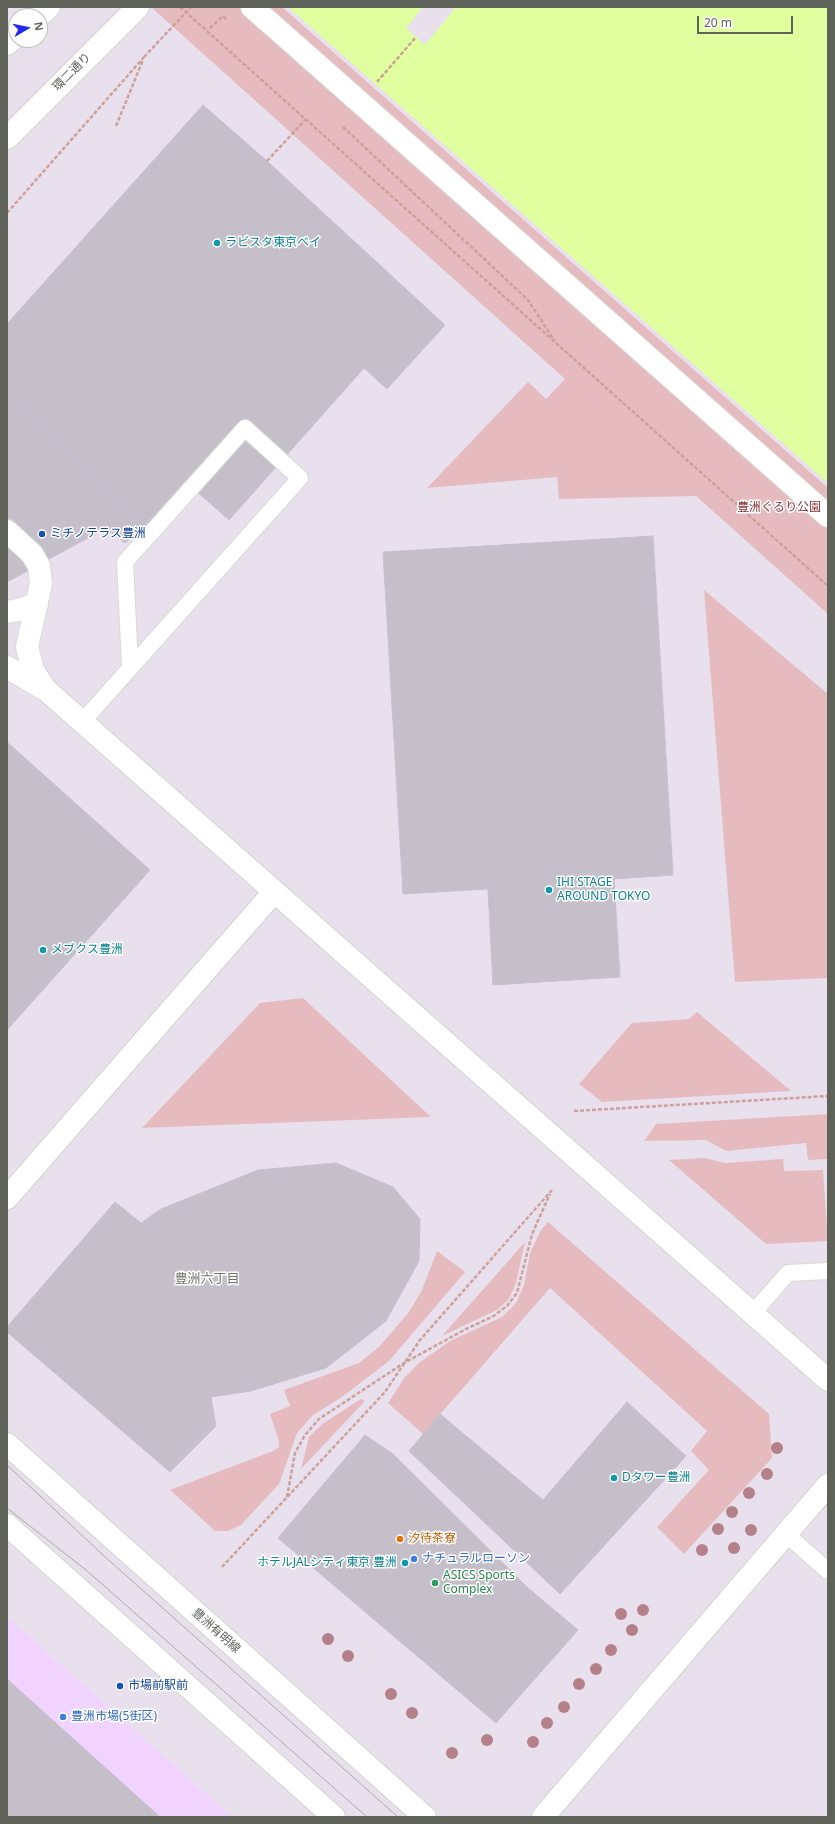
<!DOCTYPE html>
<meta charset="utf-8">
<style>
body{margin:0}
#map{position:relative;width:835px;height:1824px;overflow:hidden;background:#e9e0ed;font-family:"Noto Sans",sans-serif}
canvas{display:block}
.frame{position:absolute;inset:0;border:8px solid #5e6259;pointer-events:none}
.north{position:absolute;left:8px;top:8px;width:40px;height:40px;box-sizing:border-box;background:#fff;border:1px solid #bfc0bd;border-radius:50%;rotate:81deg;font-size:11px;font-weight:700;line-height:16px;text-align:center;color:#5e6259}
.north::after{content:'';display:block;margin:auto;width:14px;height:18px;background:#232af0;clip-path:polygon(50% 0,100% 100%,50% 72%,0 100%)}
.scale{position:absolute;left:697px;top:16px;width:96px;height:18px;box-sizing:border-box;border:2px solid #5e6259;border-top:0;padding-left:5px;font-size:12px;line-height:14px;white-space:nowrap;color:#5e6259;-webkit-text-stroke:3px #fff;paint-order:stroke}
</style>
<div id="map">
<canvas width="835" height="1824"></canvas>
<div class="frame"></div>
<div class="north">N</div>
<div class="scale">20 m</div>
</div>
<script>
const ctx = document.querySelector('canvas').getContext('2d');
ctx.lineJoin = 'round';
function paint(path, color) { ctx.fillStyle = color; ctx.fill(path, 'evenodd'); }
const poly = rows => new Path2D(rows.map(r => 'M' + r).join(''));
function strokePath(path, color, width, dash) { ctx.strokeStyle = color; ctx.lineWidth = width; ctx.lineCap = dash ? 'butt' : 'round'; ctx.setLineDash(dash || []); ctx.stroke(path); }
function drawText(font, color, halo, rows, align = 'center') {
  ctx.font = font + ' "Noto Sans","Noto Sans JP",sans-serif'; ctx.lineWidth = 3; ctx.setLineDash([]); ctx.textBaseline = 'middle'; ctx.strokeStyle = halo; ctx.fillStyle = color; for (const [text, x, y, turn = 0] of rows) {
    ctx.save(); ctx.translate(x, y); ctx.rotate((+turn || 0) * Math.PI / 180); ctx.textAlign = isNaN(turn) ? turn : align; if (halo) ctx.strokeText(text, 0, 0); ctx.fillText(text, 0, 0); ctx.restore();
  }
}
const commercial = poly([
 [7,1617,232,1817,7,1817]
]);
const green = poly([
 [151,7,282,7,828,488,828,614,696,496,559,499,557,477,427,488,528,382,546,399,565,379],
 [704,590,828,694,828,978,735,982],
 [303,998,431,1117,142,1128,260,1003],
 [697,1012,791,1091,602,1102,579,1084,632,1023,689,1019],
 [828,1114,828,1159,808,1160,806,1143,726,1151,706,1140,644,1141,656,1124],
 [704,1158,725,1163,783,1159,784,1171,823,1170,828,1241,766,1244,669,1160],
 [548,1222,769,1414,772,1458,684,1554,657,1527,709,1470,691,1451,707,1431,550,1288,423,1434,388,1403,405,1377,420,1362,450,1341,502,1317,516,1303,524,1285,530,1253,541,1230],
 [525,1242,516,1283,509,1299,497,1310,442,1336],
 [437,1251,465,1272,389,1361,342,1397,313,1415,297,1433,279,1484,241,1525,228,1531,215,1531,170,1490,273,1451,279,1447,279,1441,270,1414,290,1406,284,1390,359,1363,379,1347,409,1312,422,1290],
 [361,1399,365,1401,301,1469,309,1437,322,1424]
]);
const water = poly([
 [288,7,828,7,828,483]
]);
const pier = poly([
 [423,7,456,7,425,45,406,28]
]);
const building = poly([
 [203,105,267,161,445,325,387,389,364,368,229,520,185,481,147,524,7,397,7,324,203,105],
 [7,397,147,524,125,543,106,528,7,582,7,397],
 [653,536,673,875,614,879,620,977,493,985,488,889,403,894,383,552,653,536],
 [7,742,150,870,7,1030,7,742],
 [336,1163,393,1187,420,1219,419,1261,386,1321,326,1368,251,1391,211,1397,216,1426,170,1472,7,1332,7,1327,115,1202,141,1223,161,1209,258,1170,336,1163],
 [627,1402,686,1456,560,1594,409,1451,440,1414,543,1500,627,1402],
 [365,1435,392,1453,528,1588,578,1630,496,1723,278,1538,365,1435],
 [7,1679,160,1817,7,1817,7,1679]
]);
const path = poly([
 [180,7,828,586],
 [210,28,223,16,227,20],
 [377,82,416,37],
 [116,126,143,60],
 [343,127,528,300,554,340],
 [267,161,306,119],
 [7,213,144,57],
 [574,1111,828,1096],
 [287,1497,295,1453,305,1435,319,1419,404,1363,466,1329,492,1317,507,1306,517,1293,532,1234,550,1194],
 [222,1567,385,1392,420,1340,552,1190]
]);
const lane = poly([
 [82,722,300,478,245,428,125,562,130,667],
 [753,1313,788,1273,828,1271],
 [786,1534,828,1571]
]);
const street = poly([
 [252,7,828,516],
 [7,531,32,554,39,566,41,583,27,647,33,670,45,689],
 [7,612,18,610,37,604],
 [7,667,44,689]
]);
const secondary = poly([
 [39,16,49,7],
 [7,44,16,36],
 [7,138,138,7],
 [45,689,828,1380],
 [7,1198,274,892],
 [7,1444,425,1817],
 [7,1525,334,1817],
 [543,1817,828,1485]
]);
const tram = poly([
 [7,1465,103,1555,398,1817],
 [7,1508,86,1570,367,1817]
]);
const pathBridge = poly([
 [144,57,191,7]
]);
const trees = [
 [777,1448],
 [767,1474],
 [749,1493],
 [732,1512],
 [718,1529],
 [751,1530],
 [734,1548],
 [702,1550],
 [643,1610],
 [621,1614],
 [632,1630],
 [328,1639],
 [611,1650],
 [348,1656],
 [596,1669],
 [579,1684],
 [391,1694],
 [564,1707],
 [412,1713],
 [547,1723],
 [487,1740],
 [533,1742],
 [452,1753]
];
const markers = [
 [217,243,4,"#0f9aa8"],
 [42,534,4,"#1a4fb4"],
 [549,890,4,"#0f9aa8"],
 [43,950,4,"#0f9aa8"],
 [614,1478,4,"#0f9aa8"],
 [400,1539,4,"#e8710a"],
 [414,1559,4,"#3f7fe0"],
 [405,1563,4,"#0f9aa8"],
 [435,1583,4,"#2e9e5b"],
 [120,1686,4,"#1a4fb4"],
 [63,1717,4,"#3f7fe0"]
];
const streetNames = [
 ["環二通り",72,72,-45],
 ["豊洲有明線",216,1631,42]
];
const cultureNames = [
 ["ラビスタ東京ベイ",225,243],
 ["IHI STAGE",557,883],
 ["AROUND TOKYO",557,897],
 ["メブクス豊洲",51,950],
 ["Dタワー豊洲",622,1478],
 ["ホテルJALシティ東京 豊洲",397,1563,"right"]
];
const parkNames = [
 ["豊洲ぐるり公園",779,508]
];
const transitNames = [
 ["ミチノテラス豊洲",50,534],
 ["市場前駅前",128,1686]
];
const foodNames = [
 ["汐待茶寮",408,1539]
];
const shopNames = [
 ["ナチュラルローソン",422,1559],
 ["豊洲市場(5街区)",71,1717]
];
const leisureNames = [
 ["ASICS Sports",443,1576],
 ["Complex",443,1590]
];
const neighbourhoodNames = [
 ["豊洲六丁目",207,1279]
];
paint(commercial, '#f0d3ff');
paint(green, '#e6bbc0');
paint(water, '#e0ff9e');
paint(pier, '#e9e0ed');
paint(building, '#c5bfca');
strokePath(building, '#c9bed2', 1);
strokePath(lane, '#d7dbd3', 18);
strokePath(street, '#d7dbd3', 24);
strokePath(secondary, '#d0d5cb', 24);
strokePath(path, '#cea198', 2.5, [4, 2]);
strokePath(lane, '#fff', 16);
strokePath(street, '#fff', 22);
strokePath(secondary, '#fff', 22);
strokePath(tram, '#a9aaa7', 1);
strokePath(pathBridge, '#cea198', 2.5, [4, 2]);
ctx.fillStyle = '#b48089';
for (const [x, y] of trees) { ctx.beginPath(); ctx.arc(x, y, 6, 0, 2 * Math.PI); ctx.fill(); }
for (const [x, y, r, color] of markers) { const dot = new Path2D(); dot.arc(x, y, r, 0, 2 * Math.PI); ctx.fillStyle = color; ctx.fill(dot); strokePath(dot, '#fff', 1.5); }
drawText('12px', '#5e6259', '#fff', streetNames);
drawText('12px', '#0d838f', '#fff', cultureNames, 'left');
drawText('12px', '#883237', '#fff', parkNames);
drawText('12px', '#164399', '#fff', transitNames, 'left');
drawText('12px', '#c56008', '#fff', foodNames, 'left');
drawText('12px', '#366cbe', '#fff', shopNames, 'left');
drawText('12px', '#27864d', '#fff', leisureNames, 'left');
drawText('13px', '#70746a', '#fff', neighbourhoodNames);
</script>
